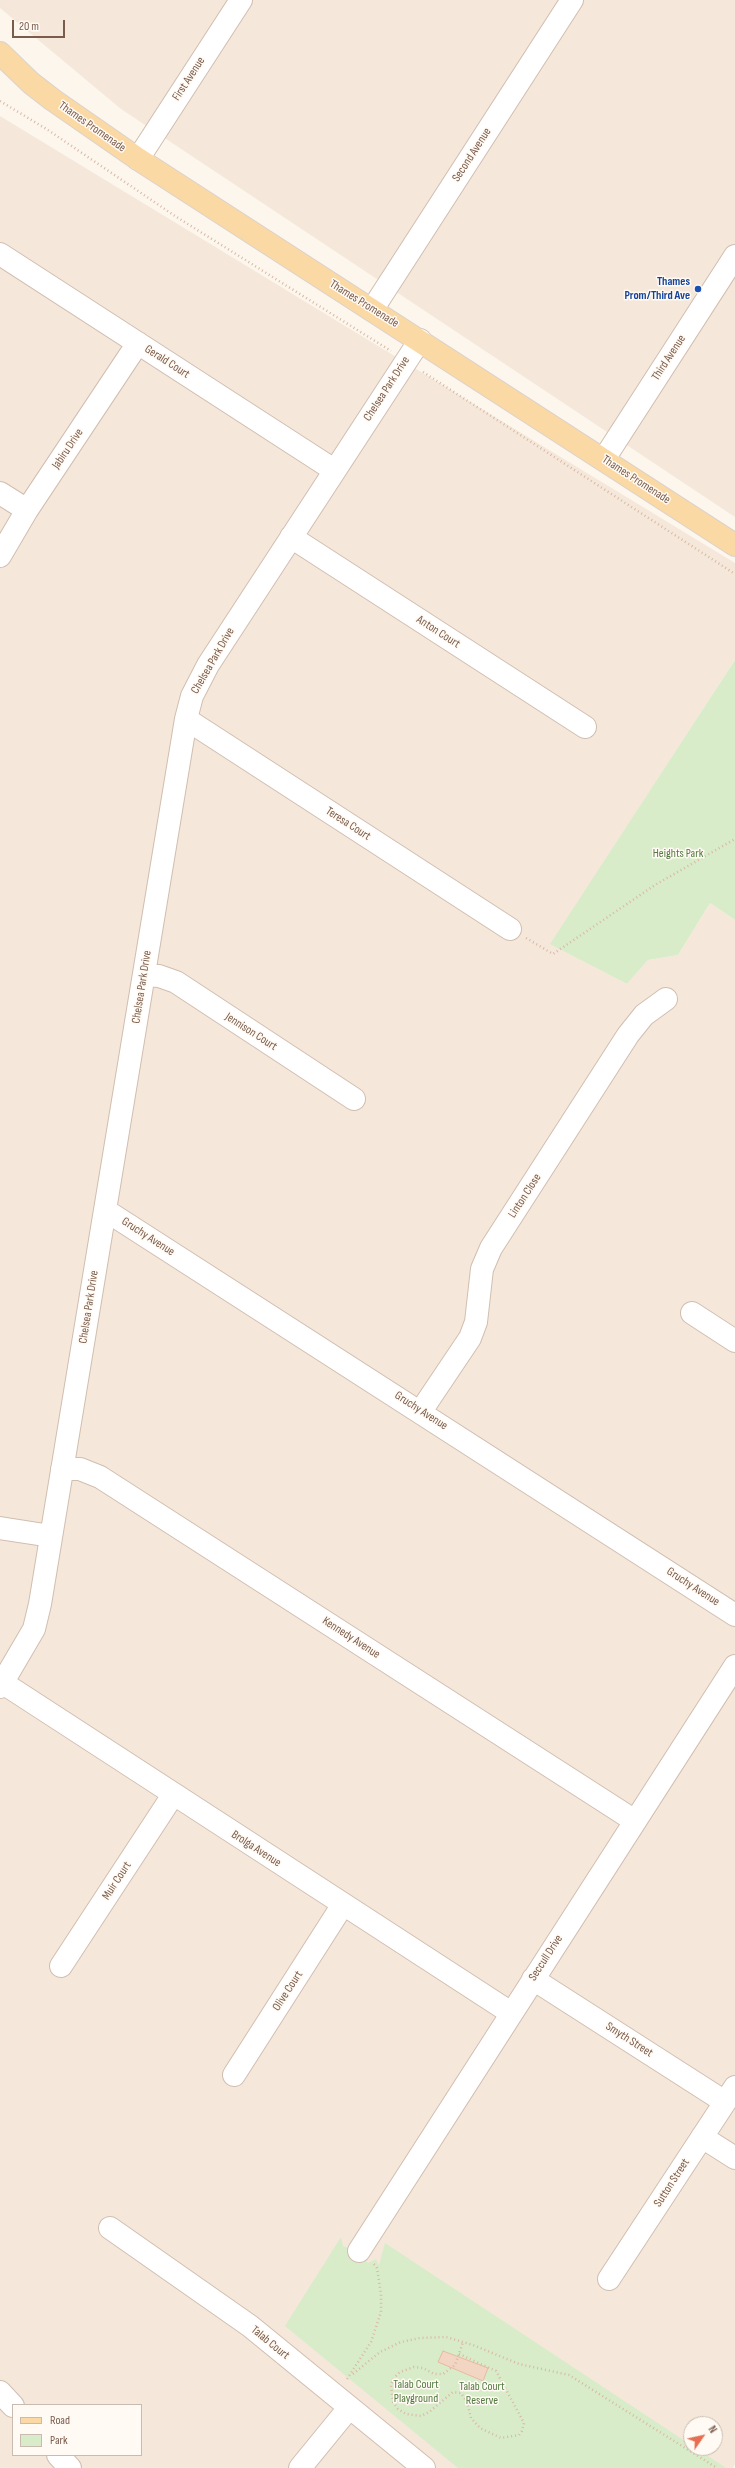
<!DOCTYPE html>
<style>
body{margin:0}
#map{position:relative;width:735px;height:2468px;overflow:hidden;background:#fdf6ec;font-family:"Sofia Sans Condensed",sans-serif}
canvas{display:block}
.legend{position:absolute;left:12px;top:2404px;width:130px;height:52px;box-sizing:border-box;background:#fffaf3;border:1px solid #cabbb1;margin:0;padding:5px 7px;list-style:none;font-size:12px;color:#7a5c4d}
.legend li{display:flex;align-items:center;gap:8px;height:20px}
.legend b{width:20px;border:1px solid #cabbb1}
.north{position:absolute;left:683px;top:2416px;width:40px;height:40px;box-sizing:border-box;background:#fffaf3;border:1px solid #cabbb1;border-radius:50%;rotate:56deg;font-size:11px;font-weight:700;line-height:16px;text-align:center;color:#7a5c4d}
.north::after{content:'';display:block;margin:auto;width:14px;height:18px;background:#e76f51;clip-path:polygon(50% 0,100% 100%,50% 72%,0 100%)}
.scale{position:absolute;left:12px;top:20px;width:53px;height:18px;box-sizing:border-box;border:2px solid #7a5c4d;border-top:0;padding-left:5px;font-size:12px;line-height:14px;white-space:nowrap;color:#7a5c4d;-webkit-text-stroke:3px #fffaf3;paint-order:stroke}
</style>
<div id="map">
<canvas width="735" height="2468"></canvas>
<ul class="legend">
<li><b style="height:5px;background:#fbd9a5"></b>Road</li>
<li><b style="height:11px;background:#d8ecc9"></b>Park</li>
</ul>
<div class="north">N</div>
<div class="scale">20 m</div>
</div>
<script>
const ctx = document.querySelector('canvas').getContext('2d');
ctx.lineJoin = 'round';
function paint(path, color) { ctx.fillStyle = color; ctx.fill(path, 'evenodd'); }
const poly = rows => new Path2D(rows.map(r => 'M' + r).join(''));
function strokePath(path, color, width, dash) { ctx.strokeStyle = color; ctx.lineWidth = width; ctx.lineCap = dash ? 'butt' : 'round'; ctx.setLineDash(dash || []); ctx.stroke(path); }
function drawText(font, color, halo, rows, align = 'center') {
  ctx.font = font + ' "Sofia Sans Condensed",sans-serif'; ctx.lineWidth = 3; ctx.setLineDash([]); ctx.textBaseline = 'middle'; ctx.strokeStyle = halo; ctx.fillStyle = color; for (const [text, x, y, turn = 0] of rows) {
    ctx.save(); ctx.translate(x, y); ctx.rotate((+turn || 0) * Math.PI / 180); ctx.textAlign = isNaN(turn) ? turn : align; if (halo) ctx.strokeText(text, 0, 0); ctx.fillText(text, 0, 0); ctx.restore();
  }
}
const residential = poly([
 [0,0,735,0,735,517,121,109,0,8],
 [0,116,735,563,735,660,551,944,627,984,648,960,678,955,710,903,735,920,735,2464,733,2468,0,2468],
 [13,2405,141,2405,141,2455,13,2455],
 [691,2424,715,2424,715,2448,691,2448]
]);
const green = poly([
 [735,660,735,920,710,903,678,955,648,960,627,984,550,944],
 [341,2237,343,2246,354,2251,368,2263,376,2259,379,2265,385,2243,691,2445,691,2448,696,2448,726,2468,458,2468,285,2326]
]);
const building = poly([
 [443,2351,488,2368,483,2381,438,2362,443,2351]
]);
const path = poly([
 [0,101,48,130,175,216,391,351],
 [423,372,735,574],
 [526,938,553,954,655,885,735,839],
 [459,2354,496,2371,524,2423,522,2431,519,2435,501,2438,480,2428,471,2418,467,2402,461,2393,453,2392,429,2412,421,2416,406,2414,398,2409,393,2402,391,2385,394,2378,400,2372,414,2367,423,2368,434,2374,443,2374,455,2365,459,2354,463,2342],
 [353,2374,380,2352,401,2342,420,2338,446,2337,473,2345,519,2364,569,2375,717,2468],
 [347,2379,371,2342,381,2312,381,2294,377,2268,373,2263]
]);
const minor = poly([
 [138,159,241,0],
 [0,254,334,470],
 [372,310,572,0],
 [604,459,735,256],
 [0,493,27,510],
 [291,537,585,727],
 [0,556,27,510,138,343],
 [186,719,510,929],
 [144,975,159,976,176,982,354,1099],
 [105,1210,735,1615],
 [692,1313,735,1341],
 [421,1411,470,1338,476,1322,482,1269,491,1248,628,1035,644,1015,666,999],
 [62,1469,80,1469,100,1477,635,1821],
 [0,1528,51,1536],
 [3,1683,511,2013],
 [0,1687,34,1629,40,1604,186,719,192,696,208,665,420,340],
 [61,1966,173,1795],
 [533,1979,725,2102],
 [234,2075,342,1906],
 [702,2137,735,2158],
 [110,2228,250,2326,424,2468],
 [359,2251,735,1666],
 [609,2279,735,2087],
 [0,2392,13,2406],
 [58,2455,70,2468],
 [300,2468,349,2408]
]);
const major = poly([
 [0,53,31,83,53,100,138,159,735,545]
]);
const markers = [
 [698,289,4,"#1a4fb4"]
];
const streetNames = [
 ["First Avenue",189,79,-57],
 ["Thames Promenade",92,127,35],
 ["Second Avenue",472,155,-57],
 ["Thames Promenade",364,304,32],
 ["Third Avenue",669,358,-57],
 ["Gerald Court",167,362,33],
 ["Chelsea Park Drive",387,389,-57],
 ["Jabiru Drive",68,449,-56],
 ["Thames Promenade",636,480,33],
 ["Anton Court",438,632,33],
 ["Chelsea Park Drive",213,661,-60],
 ["Teresa Court",348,824,33],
 ["Chelsea Park Drive",142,987,-81],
 ["Jennison Court",251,1032,33],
 ["Linton Close",525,1196,-57],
 ["Gruchy Avenue",148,1237,33],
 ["Chelsea Park Drive",89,1307,-81],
 ["Gruchy Avenue",421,1411,33],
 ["Gruchy Avenue",693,1587,33],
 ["Kennedy Avenue",351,1638,33],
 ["Brolga Avenue",256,1849,33],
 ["Muir Court",117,1881,-57],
 ["Seccull Drive",546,1958,-57],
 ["Olive Court",288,1991,-57],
 ["Smyth Street",629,2040,33],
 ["Sutton Street",672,2183,-57],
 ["Talab Court",270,2343,39]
];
const transitNames = [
 ["Thames",690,282],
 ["Prom/Third Ave",690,296]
];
const parkNames = [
 ["Heights Park",678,854],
 ["Talab Court",416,2385],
 ["Playground",416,2399],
 ["Talab Court",482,2387],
 ["Reserve",482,2401]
];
paint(residential, '#f5e8da');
paint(green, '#d8ecc9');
paint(building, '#f3d5c3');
strokePath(building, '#e6bba3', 1);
strokePath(minor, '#d1beb0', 24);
strokePath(major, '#dad1cd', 24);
strokePath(path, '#d9b8a5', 2.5, [1, 3]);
strokePath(minor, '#fff', 22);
strokePath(major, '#fbd9a5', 22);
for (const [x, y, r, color] of markers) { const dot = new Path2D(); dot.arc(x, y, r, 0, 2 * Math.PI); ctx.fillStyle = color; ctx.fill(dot); strokePath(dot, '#fffaf3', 1.5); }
drawText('12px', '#7a5c4d', '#fffaf3', streetNames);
drawText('bold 12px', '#164399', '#fffaf3', transitNames, 'right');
drawText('12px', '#537a41', '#fffaf3', parkNames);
</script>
